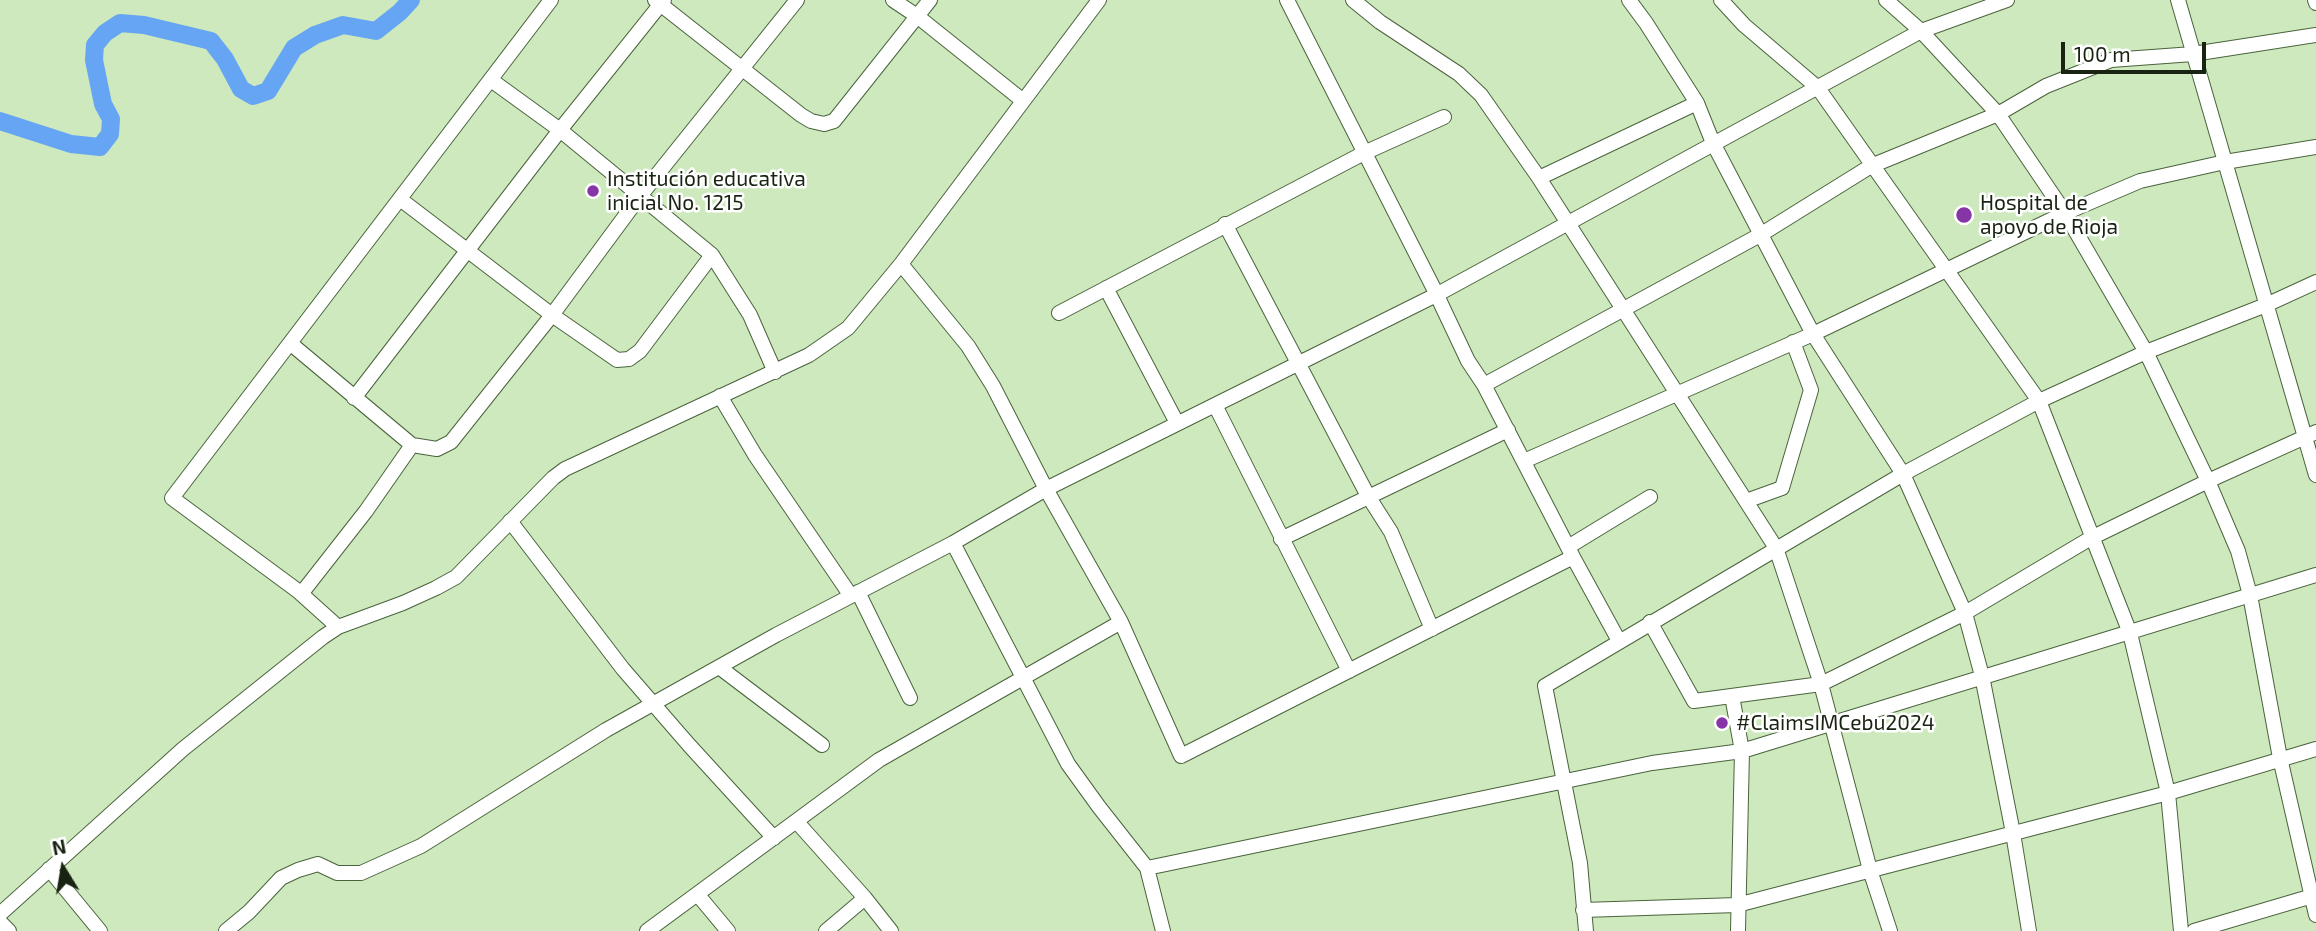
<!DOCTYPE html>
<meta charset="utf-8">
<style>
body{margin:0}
#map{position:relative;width:2316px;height:931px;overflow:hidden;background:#cde9bd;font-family:"Exo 2",sans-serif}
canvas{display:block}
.north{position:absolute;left:28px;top:833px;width:70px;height:70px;-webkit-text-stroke:5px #fff;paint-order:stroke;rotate:349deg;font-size:19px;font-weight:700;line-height:28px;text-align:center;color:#182312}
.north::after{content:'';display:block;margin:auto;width:24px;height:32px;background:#182312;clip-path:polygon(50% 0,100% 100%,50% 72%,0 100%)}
.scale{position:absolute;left:2061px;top:42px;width:145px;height:32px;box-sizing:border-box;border:4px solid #182312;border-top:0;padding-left:9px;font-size:21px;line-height:24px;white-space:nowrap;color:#182312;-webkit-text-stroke:5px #fff;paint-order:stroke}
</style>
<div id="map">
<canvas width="2316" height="931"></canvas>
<div class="north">N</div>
<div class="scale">100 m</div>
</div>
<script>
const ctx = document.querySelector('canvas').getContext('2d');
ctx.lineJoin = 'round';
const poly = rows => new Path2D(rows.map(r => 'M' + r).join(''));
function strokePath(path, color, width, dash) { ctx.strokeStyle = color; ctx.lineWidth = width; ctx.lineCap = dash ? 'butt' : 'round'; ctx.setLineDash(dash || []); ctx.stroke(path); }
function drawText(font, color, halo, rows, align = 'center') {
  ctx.font = font + ' "Exo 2",sans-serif'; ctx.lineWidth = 5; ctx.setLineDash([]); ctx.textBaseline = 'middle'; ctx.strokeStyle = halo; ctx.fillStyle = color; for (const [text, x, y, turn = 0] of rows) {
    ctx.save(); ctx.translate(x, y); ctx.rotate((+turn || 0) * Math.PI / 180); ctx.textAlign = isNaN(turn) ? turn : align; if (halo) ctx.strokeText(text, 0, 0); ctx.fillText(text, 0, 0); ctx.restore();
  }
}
const river = poly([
 [0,121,71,144,100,147,110,134,111,119,103,104,94,60,95,45,105,33,120,23,144,25,211,41,225,59,241,89,253,96,268,91,294,48,315,35,343,25,376,31,400,12,411,0]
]);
const minor = poly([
 [655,0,801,115,811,121,824,124,834,121,930,0],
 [893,0,917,16,1022,100],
 [1287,0,1433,287,1468,361,1484,385,1573,557,1619,641],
 [1353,0,1380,22,1459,74,1481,95,1539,178,1776,548,1821,684,1870,870,1890,931],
 [1629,0,1646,23,1697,103,1713,143,1813,334,1903,474,1965,613,1982,676,2013,833,2029,931],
 [1721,0,1744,25,1818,88,2039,401,2130,633,2168,793,2181,931],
 [1886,0,1921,31,1998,114,2065,213,2146,352,2208,481,2238,551,2250,595,2280,758,2316,915],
 [2178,0,2316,475],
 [2315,0,2316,3],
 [491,80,560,130,712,255,750,315,775,372],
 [1539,178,1697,103],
 [400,199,552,315,617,360,629,359,640,351,712,255],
 [1225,224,1368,496,1391,532,1432,629],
 [1106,288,1177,423],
 [1059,313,1364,153,1444,117],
 [290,343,412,445],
 [1484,385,1760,235,1871,166,1998,114,2046,86,2111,60,2193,54,2316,35],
 [720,396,755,455,851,596],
 [354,398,560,130,664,0],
 [1215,405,1349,671],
 [1524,461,1813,334,2065,213,2140,181,2225,162,2316,147],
 [1746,501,1782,488,1811,390,1793,342],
 [510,521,623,669,689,745,774,838],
 [1281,539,1508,430],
 [953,543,1068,764,1099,807,1147,868,1163,931],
 [1568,547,1650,497],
 [858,592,910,698],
 [301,594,366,511,412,445,437,449,451,442,552,315,640,196,797,0],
 [1121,622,1181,756,1573,557],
 [1650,622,1694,701,1821,684,1965,613,2091,538,2208,481,2316,432],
 [338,627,298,591,172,498,551,0],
 [719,667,822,745],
 [1732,696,1742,751,1738,931],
 [796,821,865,898,891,931],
 [1147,868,1652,763,1742,751,2316,575],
 [49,869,100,931],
 [698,895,728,931],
 [1583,910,1737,905,2168,793,2316,749],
 [0,914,183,749,323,637,338,627,403,603,436,588,456,577,553,478,565,469,809,355,848,328,901,264,1099,0],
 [0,922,9,931],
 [226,931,249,912,281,878,298,870,318,864,337,873,361,873,421,846,606,730,776,635,953,543,1046,489,1436,295,1921,31,2007,0],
 [647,931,879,760,1121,622,1046,489,993,386,968,346,901,264],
 [826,931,865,898],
 [1586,931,1580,863,1545,686,1903,474,2039,401,2146,352,2266,305,2316,282],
 [2194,931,2316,895]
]);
const markers = [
 [593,191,7,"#8535a5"],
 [1964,215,9,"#8535a5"],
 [1722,723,7,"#8535a5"]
];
const poiNames = [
 ["Institución educativa",607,179],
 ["inicial No. 1215",607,203],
 ["Hospital de",1980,203],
 ["apoyo de Rioja",1980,227],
 ["#ClaimsIMCebu2024",1736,723]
];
strokePath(river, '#66a5f3', 18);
strokePath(minor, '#4a633c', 16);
strokePath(minor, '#fff', 14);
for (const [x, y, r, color] of markers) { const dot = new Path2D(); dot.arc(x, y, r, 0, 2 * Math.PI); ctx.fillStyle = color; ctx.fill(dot); strokePath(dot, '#fff', 2.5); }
drawText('21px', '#182312', '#fff', poiNames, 'left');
</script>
